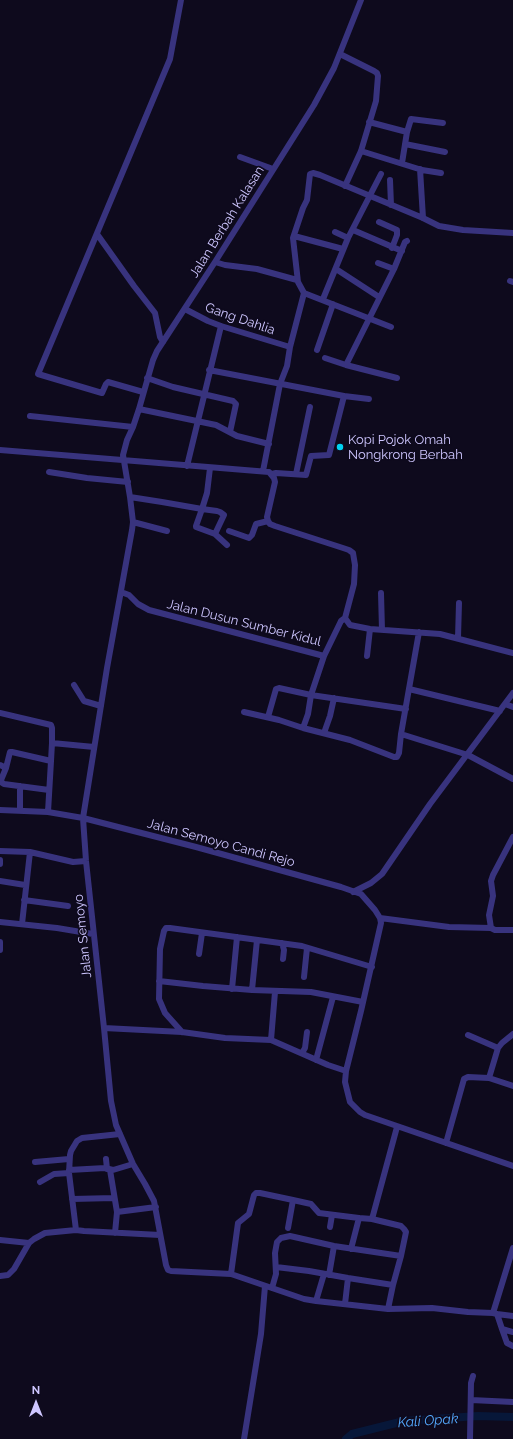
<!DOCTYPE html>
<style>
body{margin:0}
#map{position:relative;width:513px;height:1439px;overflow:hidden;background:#0e0a1d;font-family:Raleway,sans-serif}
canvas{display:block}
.north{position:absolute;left:16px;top:1383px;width:40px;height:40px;-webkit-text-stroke:3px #0e0a1d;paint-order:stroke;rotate:0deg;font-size:11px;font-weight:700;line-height:16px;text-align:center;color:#cec6ff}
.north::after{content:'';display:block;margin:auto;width:14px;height:18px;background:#cec6ff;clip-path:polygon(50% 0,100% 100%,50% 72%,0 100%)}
</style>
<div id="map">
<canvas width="513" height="1439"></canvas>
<div class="north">N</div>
</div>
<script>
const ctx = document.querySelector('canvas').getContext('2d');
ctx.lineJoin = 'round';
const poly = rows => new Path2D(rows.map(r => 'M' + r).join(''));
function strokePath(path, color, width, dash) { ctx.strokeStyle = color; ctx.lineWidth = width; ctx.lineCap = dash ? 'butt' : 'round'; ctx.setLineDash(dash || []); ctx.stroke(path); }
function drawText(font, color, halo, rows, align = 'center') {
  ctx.font = font + ' Raleway,sans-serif'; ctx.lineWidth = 3.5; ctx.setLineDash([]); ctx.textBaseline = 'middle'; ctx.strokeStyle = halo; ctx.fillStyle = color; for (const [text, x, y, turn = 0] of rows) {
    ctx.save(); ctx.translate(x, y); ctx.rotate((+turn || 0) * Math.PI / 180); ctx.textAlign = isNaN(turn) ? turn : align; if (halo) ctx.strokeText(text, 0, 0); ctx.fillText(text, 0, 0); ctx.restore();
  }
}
const river = poly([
 [346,1439,352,1434,404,1421,478,1416,513,1417]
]);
const minor = poly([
 [361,0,334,68,314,105,215,262,157,351,153,360,139,409,133,427,127,440,123,455,130,497,133,522,132,530,107,668,83,818,86,861,104,1028,111,1101,116,1125,133,1164,145,1184,154,1201,166,1265,168,1270,171,1271,231,1274,304,1299,316,1301,388,1309,432,1308,468,1312,493,1313,513,1248],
 [340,54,374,71,377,73,378,76,376,101,361,151,345,186],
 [369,122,407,132],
 [405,144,445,152],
 [361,151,422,170,441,173],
 [240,157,273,169],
 [402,163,407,132,411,119,443,123],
 [420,169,423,218],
 [390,180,391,205],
 [379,222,397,230,397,235,392,248],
 [353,230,402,251],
 [335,232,348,238],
 [97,234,134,286,155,313,160,337,163,342],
 [294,236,343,249],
 [215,262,225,265,257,269,297,280],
 [378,263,394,269],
 [336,269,379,297],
 [510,281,513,282],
 [323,299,348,238,381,174],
 [185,309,208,321,221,326,290,347],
 [391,327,304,293,298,282,293,238,303,208,307,200,310,174,313,173,320,175,423,218,439,226,463,230,513,233],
 [317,350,333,304],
 [325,358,346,365,394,269,405,242,407,241],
 [346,365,397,378],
 [209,370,344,396,369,399],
 [147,378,173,387,233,401,236,404,230,432],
 [143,392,108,382,106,384,102,393,38,374,170,59,181,0],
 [139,409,216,425,237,436,269,444],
 [30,416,133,427],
 [0,450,269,472,274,478,275,482,267,517,268,521,270,524,275,526,343,548,349,550,353,553,355,565,354,584,345,618,350,625,370,629,440,634,513,653],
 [187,466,221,326],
 [263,471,280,384,287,366,290,347,304,293],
 [49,472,87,478,128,482],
 [272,474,276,473,306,475,311,456,329,455,344,396],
 [296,474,310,407],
 [130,497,162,502,202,509,217,511,220,512,224,515,215,534,196,527,196,526,202,509,207,493,210,468],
 [133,522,167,531],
 [229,531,249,538,252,535,256,524,268,521],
 [215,534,227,545],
 [121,592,129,595,138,604,149,610,324,656],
 [381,593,382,630],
 [458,638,459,603],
 [367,656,370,629],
 [74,685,84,701,101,706],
 [409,689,500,711],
 [505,704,513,707],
 [244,712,279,720,303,728,350,740,394,757,397,757,399,753,401,734,419,632],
 [0,713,51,725,52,728,52,743,94,747],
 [268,717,276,689,279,688,311,695,406,709],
 [303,728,308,714,311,695,324,656,341,621,345,618],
 [324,733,330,716,334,698],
 [401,734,468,755,513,779],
 [51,761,52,743],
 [0,765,6,768,10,752,12,752,51,761,48,812],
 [6,768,1,780,1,782,4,784,49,790],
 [20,786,20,810],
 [0,810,48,812,83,818,196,847,341,887,361,894,375,910,380,918,381,923,361,1011,346,1071,345,1082,350,1102,360,1112,365,1115,513,1166],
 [513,837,493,875,491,881,493,896,489,915,491,928,495,930,513,930],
 [0,851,30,852,73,862,86,861],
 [0,860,0,864],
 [0,881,25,885],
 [353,892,371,883,382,874,430,804,513,693],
 [24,900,68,906],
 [380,918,449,927,491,928],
 [0,922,57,928,93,934],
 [22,924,30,852],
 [0,942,0,950],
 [282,943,284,950,283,959],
 [199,954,202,933],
 [304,977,307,948],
 [159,981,203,986,252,990,311,992,363,1002],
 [232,989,237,937],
 [252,990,257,940],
 [104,1028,182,1032,225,1038,271,1040,328,1065,346,1071],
 [182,1032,165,1013,159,999,160,949,164,931,166,928,170,928,302,946,372,967],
 [468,1035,498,1048],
 [271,1040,275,992],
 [302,1053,305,1048,307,1032],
 [316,1060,333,997],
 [489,1078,498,1048,502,1043,513,1034],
 [120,1134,82,1138,77,1141,71,1151,70,1155,69,1173,76,1230,84,1231,160,1235],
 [446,1143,464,1079,468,1077,489,1078,513,1086],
 [106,1159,107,1169],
 [35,1162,69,1159],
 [69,1170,105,1168,113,1170,133,1164],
 [110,1170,117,1212,156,1207],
 [40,1182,54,1174,69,1173],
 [72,1199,114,1198],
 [372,1219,397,1127],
 [330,1227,332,1215],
 [288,1228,293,1200],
 [115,1233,117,1212],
 [0,1240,29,1243],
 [351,1249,359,1218],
 [276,1267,309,1271,348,1278,393,1285],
 [231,1274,238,1223,249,1214,254,1195,256,1193,260,1193,293,1200,311,1204,319,1213,359,1218,372,1219,401,1226,404,1229,406,1232,401,1256,393,1285,388,1309],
 [329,1275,334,1246],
 [0,1276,8,1275,14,1269,29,1243,34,1239,45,1233,76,1230],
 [272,1288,276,1274,275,1253,277,1242,281,1238,290,1236,334,1246,401,1256],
 [316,1301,324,1274],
 [345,1304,348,1278],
 [493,1313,497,1314,502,1329,513,1332],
 [497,1314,513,1316],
 [502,1329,507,1343,513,1346],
 [471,1400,513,1402],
 [244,1439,261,1334,265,1286],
 [470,1439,471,1383,473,1376]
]);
const markers = [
 [340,447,4,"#00d1f1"]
];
const streetNames = [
 ["Jalan Berbah Kalasan",227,222,-58],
 ["Gang Dahlia",240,319,19],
 ["Jalan Dusun Sumber Kidul",244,623,14],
 ["Jalan Semoyo Candi Rejo",221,843,15],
 ["Jalan Semoyo",83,936,-96]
];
const poiNames = [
 ["Kopi Pojok Omah",348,440],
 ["Nongkrong Berbah",348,455]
];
const waterNames = [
 ["Kali Opak",428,1421,-4]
];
strokePath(river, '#071739', 8);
strokePath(minor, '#38337e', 6);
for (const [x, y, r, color] of markers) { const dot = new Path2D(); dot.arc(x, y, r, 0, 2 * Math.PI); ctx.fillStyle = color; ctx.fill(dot); strokePath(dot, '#0e0a1d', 1.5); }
drawText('13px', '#cec6ff', '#0e0a1d', streetNames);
drawText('13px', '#cec6ff', '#0e0a1d', poiNames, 'left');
drawText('italic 14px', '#54aaff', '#0e0a1d', waterNames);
</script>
